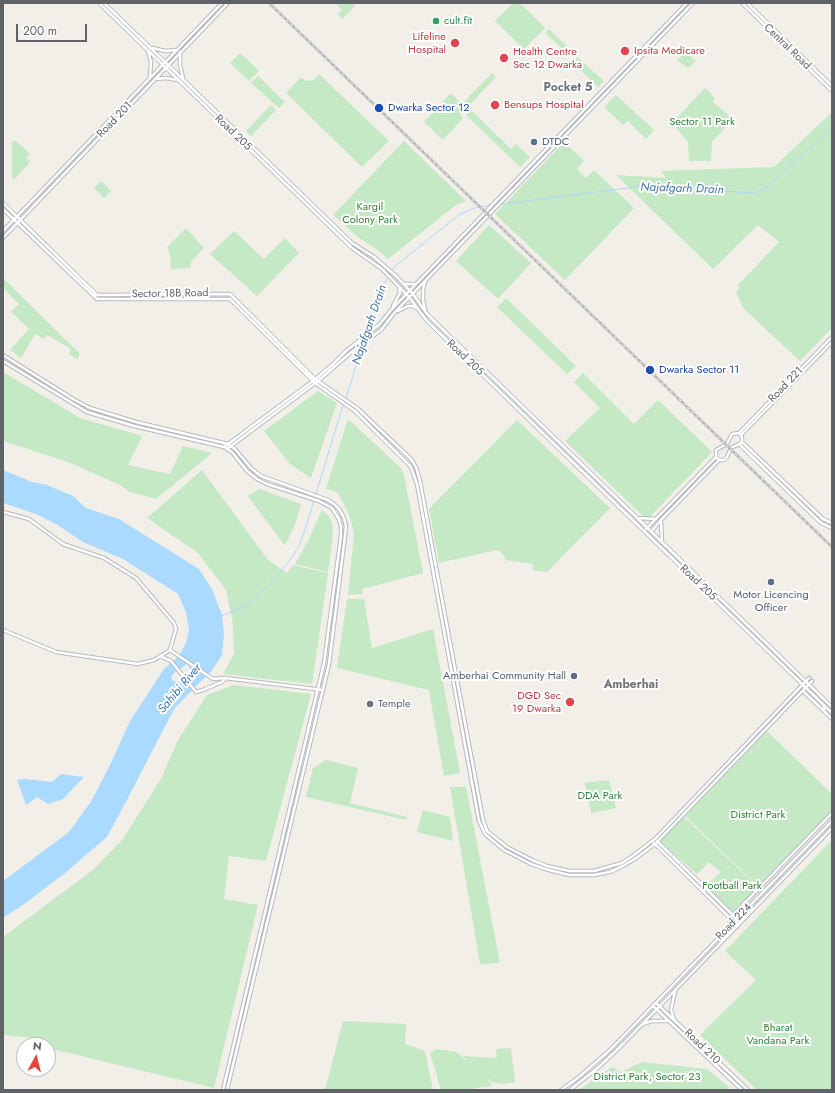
<!DOCTYPE html>
<style>
body{margin:0}
#map{position:relative;width:835px;height:1093px;overflow:hidden;background:#f1efe8;font-family:Jost,sans-serif}
canvas{display:block}
.frame{position:absolute;inset:0;border:4px solid #5f6368;pointer-events:none}
.north{position:absolute;left:16px;top:1037px;width:40px;height:40px;box-sizing:border-box;background:#fff;border:1px solid #bfc1c3;border-radius:50%;rotate:7deg;font-size:11px;font-weight:700;line-height:16px;text-align:center;color:#5f6368}
.north::after{content:'';display:block;margin:auto;width:14px;height:18px;background:#ea4335;clip-path:polygon(50% 0,100% 100%,50% 72%,0 100%)}
.scale{position:absolute;left:16px;top:24px;width:71px;height:18px;box-sizing:border-box;border:2px solid #5f6368;border-top:0;padding-left:5px;font-size:12px;line-height:14px;white-space:nowrap;color:#5f6368;-webkit-text-stroke:3px #fff;paint-order:stroke}
</style>
<div id="map">
<canvas width="835" height="1093"></canvas>
<div class="frame"></div>
<div class="north">N</div>
<div class="scale">200 m</div>
</div>
<script>
const ctx = document.querySelector('canvas').getContext('2d');
ctx.lineJoin = 'round';
function paint(path, color) { ctx.fillStyle = color; ctx.fill(path, 'evenodd'); }
const poly = rows => new Path2D(rows.map(r => 'M' + r).join(''));
function strokePath(path, color, width, dash) { ctx.strokeStyle = color; ctx.lineWidth = width; ctx.lineCap = dash ? 'butt' : 'round'; ctx.setLineDash(dash || []); ctx.stroke(path); }
function drawText(font, color, halo, rows, align = 'center') {
  ctx.font = font + ' Jost,sans-serif'; ctx.lineWidth = 4; ctx.setLineDash([]); ctx.textBaseline = 'middle'; ctx.strokeStyle = halo; ctx.fillStyle = color; for (const [text, x, y, turn = 0] of rows) {
    ctx.save(); ctx.translate(x, y); ctx.rotate((+turn || 0) * Math.PI / 180); ctx.textAlign = isNaN(turn) ? turn : align; if (halo) ctx.strokeText(text, 0, 0); ctx.fillText(text, 0, 0); ctx.restore();
  }
}
const green = poly([
 [340,3,351,3,355,6,342,19,338,14,342,10,337,5],
 [513,3,520,3,545,28,524,49,495,21],
 [549,29,572,51,569,55,545,33],
 [680,49,686,54,687,53,696,61,688,68,677,60,681,57,676,53],
 [240,53,259,71,249,81,230,63],
 [577,57,604,81,598,87,572,62],
 [492,73,496,77,460,115,463,118,443,140,424,122,451,93,462,104],
 [319,74,389,141,362,167,286,93,301,77,306,81,313,80],
 [258,76,285,102,279,108,251,83],
 [705,88,715,98,713,102,733,119,712,142,711,161,689,161,688,142,672,123],
 [616,95,654,130,646,139,628,121,623,125,604,107],
 [271,105,276,110,251,136,246,131],
 [471,110,511,149,516,144,530,157,520,167,466,115],
 [832,112,832,328,800,361,743,308,736,292,740,288,738,285,779,242,758,225,713,269,616,175,666,178,661,171,774,167],
 [12,141,16,141,30,154,26,158,30,162,14,180,12,177],
 [404,141,466,201,456,205,388,259,375,248,359,238,333,215],
 [564,142,584,161,577,169,586,178,594,170,634,208,565,280,495,214],
 [101,181,111,191,104,198,94,188],
 [489,225,531,263,498,299,456,261],
 [186,228,204,248,191,262,190,268,171,269,170,254,167,247],
 [234,231,264,259,285,238,299,253,257,296,210,254],
 [3,278,80,354,77,359,69,354,71,349,47,335,44,339,35,334,21,358,10,350,29,329,11,312,19,304,3,288],
 [506,298,576,366,567,374,497,307],
 [3,372,80,418,142,436,128,465,170,474,183,446,212,453,156,499,130,492,120,485,68,462,3,441],
 [583,373,634,424,658,400,712,452,647,520,565,441,600,408,574,382],
 [318,391,337,403,311,478,290,464,264,431],
 [348,419,401,468,404,475,423,573,362,589,363,594,348,595,354,534,351,520,345,506,337,492,326,489],
 [517,420,610,508,547,572,532,570,533,564,506,560,503,554,497,550,439,563,429,509],
 [202,470,268,560,287,573,293,565,328,573,312,684,223,674,234,654,233,624,226,590,198,553,147,518],
 [259,489,301,504,295,524,285,546,248,496],
 [322,510,328,515,332,523,333,534,328,572,295,564,310,537],
 [347,599,364,599,372,648,433,629,460,773,444,776,429,690,337,668],
 [234,685,311,694,266,861,229,856,224,899,258,905,214,1088,48,1048,48,1045,39,1045,34,1038,3,1035,3,937,93,870,123,839,162,777,178,740,207,695],
 [767,731,832,794,832,811,759,887,685,816],
 [326,760,358,768,350,803,407,817,406,820,306,797,313,768],
 [609,780,616,808,591,813,585,783],
 [450,787,466,787,500,963,480,964],
 [423,810,450,817,453,841,417,832],
 [683,816,758,887,733,914,706,886,725,868,720,872,709,862,697,874,659,841],
 [832,840,832,1090,757,1090,700,1035,756,980,725,951],
 [343,1021,406,1024,405,1044,425,1051,433,1090,325,1090],
 [511,1048,515,1082,502,1084,492,1082,487,1078,492,1086,463,1090,441,1090,430,1053,437,1049,457,1052,468,1063,463,1056,497,1058,496,1049],
 [642,1062,707,1069,729,1087,727,1090,579,1090,612,1067,621,1072]
]);
const water = poly([
 [3,470,32,482,47,485,73,496,86,508,119,519,199,569,212,589,222,615,224,633,222,655,211,672,199,683,174,709,129,796,107,837,65,873,27,902,3,918,3,881,69,832,92,800,111,763,130,721,164,669,179,656,186,643,189,630,186,612,178,594,123,559,83,542,56,524,36,514,3,503],
 [187,664,190,668,189,673,179,682,176,682,172,680,171,677,175,672],
 [61,774,84,777,63,799,48,804,37,797,26,805,17,780,25,779,52,782]
]);
const stream = poly([
 [502,204,643,186,754,193,760,191,765,188,832,128],
 [392,271,394,267,460,214,475,208,491,205],
 [367,333,380,291,390,273],
 [346,398,362,346],
 [221,616,246,606,274,580,290,560,299,546,305,530,343,405]
]);
const secondary = poly([
 [99,3,352,248,382,269,409,297,427,321,832,713],
 [104,3,352,243,374,257,396,276,413,294,427,314,832,707],
 [742,3,832,91],
 [747,3,832,86],
 [153,48,165,51,175,50],
 [148,51,151,62,150,76],
 [180,52,180,65,183,78],
 [155,79,166,78,177,80],
 [3,203,97,295,230,294,315,379,357,408,411,459,416,467,420,481,483,820,487,831,507,847,532,860,547,866,570,871,594,871,622,863,634,855,656,838,809,678],
 [3,209,97,299,230,299,315,383,355,411,411,467,417,484,479,821,485,834,504,850,531,864,545,869,569,875,594,875,610,872,623,866,636,858,655,844,812,681],
 [3,231,222,3],
 [3,238,228,3],
 [405,284,416,284],
 [393,306,400,293,399,287],
 [425,310,423,300,423,290,425,281],
 [398,311,408,306,412,306,417,308],
 [3,355,73,399,90,408,136,422,228,444,235,449,251,468,261,476,328,500,334,504,340,510,344,518,346,526,345,536,329,664,227,1090],
 [3,361,87,412,134,426,224,447,232,452,247,471,257,479,267,484,319,501,332,508,339,519,341,527,341,536,324,663,223,1090],
 [739,433,832,337],
 [741,435,832,342],
 [742,442,739,444,731,448,727,457,724,460,719,460,716,457,716,450,727,444,732,434,739,433,742,437,742,442,823,519,832,523],
 [739,444,821,523,832,528],
 [224,447,313,381,333,364,346,351,380,324,391,310,687,3],
 [227,449,318,381,348,355,381,330,395,312,693,3],
 [3,512,29,519,63,544,104,558,136,578,174,623,176,629,170,650],
 [637,518,656,519],
 [661,521,662,543],
 [646,529,716,457],
 [651,532,661,520,719,460],
 [3,630,56,652,138,664,154,660,170,650,213,679,225,678,323,690],
 [160,656,171,661,196,692,203,690,222,682,225,679],
 [803,691,824,711],
 [824,705,824,711,832,719],
 [657,841,738,920],
 [654,843,738,926],
 [730,918,832,813],
 [656,1003,748,1090],
 [653,1006,742,1090],
 [674,1019,671,1010,675,991],
 [643,1024,652,1021,668,1021],
 [561,1090,579,1077,610,1050,832,821],
 [570,1090,600,1066,623,1044,832,828]
]);
const rail = poly([
 [269,3,832,547]
]);
const markers = [
 [436,21,4,"#2e9e5b"],
 [455,43,5,"#e0444e"],
 [625,51,5,"#e0444e"],
 [504,58,5,"#e0444e"],
 [495,105,5,"#e0444e"],
 [379,108,5,"#1a4fb4"],
 [534,142,4,"#5c6f8a"],
 [650,370,5,"#1a4fb4"],
 [771,582,4,"#5c6f8a"],
 [574,676,4,"#5c6f8a"],
 [570,702,5,"#e0444e"],
 [370,704,4,"#6b7280"]
];
const leisureNames = [
 ["cult.fit",444,21]
];
const healthNames = [
 ["Lifeline",446,37,"right"],
 ["Hospital",446,50,"right"],
 ["Ipsita Medicare",634,51],
 ["Health Centre",513,52],
 ["Sec 12 Dwarka",513,65],
 ["Bensups Hospital",504,105],
 ["DGD Sec",561,696,"right"],
 ["19 Dwarka",561,709,"right"]
];
const streetNames = [
 ["Central Road",787,47,44],
 ["Road 201",115,120,-46],
 ["Road 205",233,133,44],
 ["Sector 18B Road",170,294,-1],
 ["Road 205",465,358,44],
 ["Road 221",786,385,-46],
 ["Road 205",698,583,44],
 ["Road 224",734,922,-46],
 ["Road 210",702,1047,44]
];
const transitNames = [
 ["Dwarka Sector 12",388,108],
 ["Dwarka Sector 11",659,370]
];
const parkNames = [
 ["Sector 11 Park",702,122],
 ["Kargil",370,207],
 ["Colony Park",370,220],
 ["DDA Park",600,796],
 ["District Park",758,815],
 ["Football Park",732,886],
 ["Bharat",778,1028],
 ["Vandana Park",778,1041],
 ["District Park, Sector 23",647,1077]
];
const serviceNames = [
 ["DTDC",542,142],
 ["Motor Licencing",771,595,"center"],
 ["Officer",771,608,"center"],
 ["Amberhai Community Hall",566,676,"right"]
];
const worshipNames = [
 ["Temple",378,704]
];
const neighbourhoodNames = [
 ["Pocket 5",568,88],
 ["Amberhai",631,685]
];
const waterNames = [
 ["Najafgarh Drain",682,189,2],
 ["Najafgarh Drain",370,325,-71],
 ["Sahibi River",180,689,-50]
];
paint(green, '#c5e8c5');
paint(water, '#aadaff');
strokePath(stream, '#aadaff', 1);
strokePath(secondary, '#b6babf', 4.5);
strokePath(secondary, '#fff', 2.5);
strokePath(rail, '#b6b7b8', 2.5);
strokePath(rail, '#fff', 1, [3]);
for (const [x, y, r, color] of markers) { const dot = new Path2D(); dot.arc(x, y, r, 0, 2 * Math.PI); ctx.fillStyle = color; ctx.fill(dot); strokePath(dot, '#fff', 1.5); }
drawText('11px', '#27864d', '#fff', leisureNames, 'left');
drawText('11px', '#be3a42', '#fff', healthNames, 'left');
drawText('11px', '#5f6368', '#fff', streetNames);
drawText('11px', '#164399', '#fff', transitNames, 'left');
drawText('11px', '#348238', '#fff', parkNames);
drawText('11px', '#4e5e75', '#fff', serviceNames, 'left');
drawText('11px', '#5b616d', '#fff', worshipNames, 'left');
drawText('bold 12px', '#70757a', '#fff', neighbourhoodNames);
drawText('italic 12px', '#4174aa', '#fff', waterNames);
</script>
